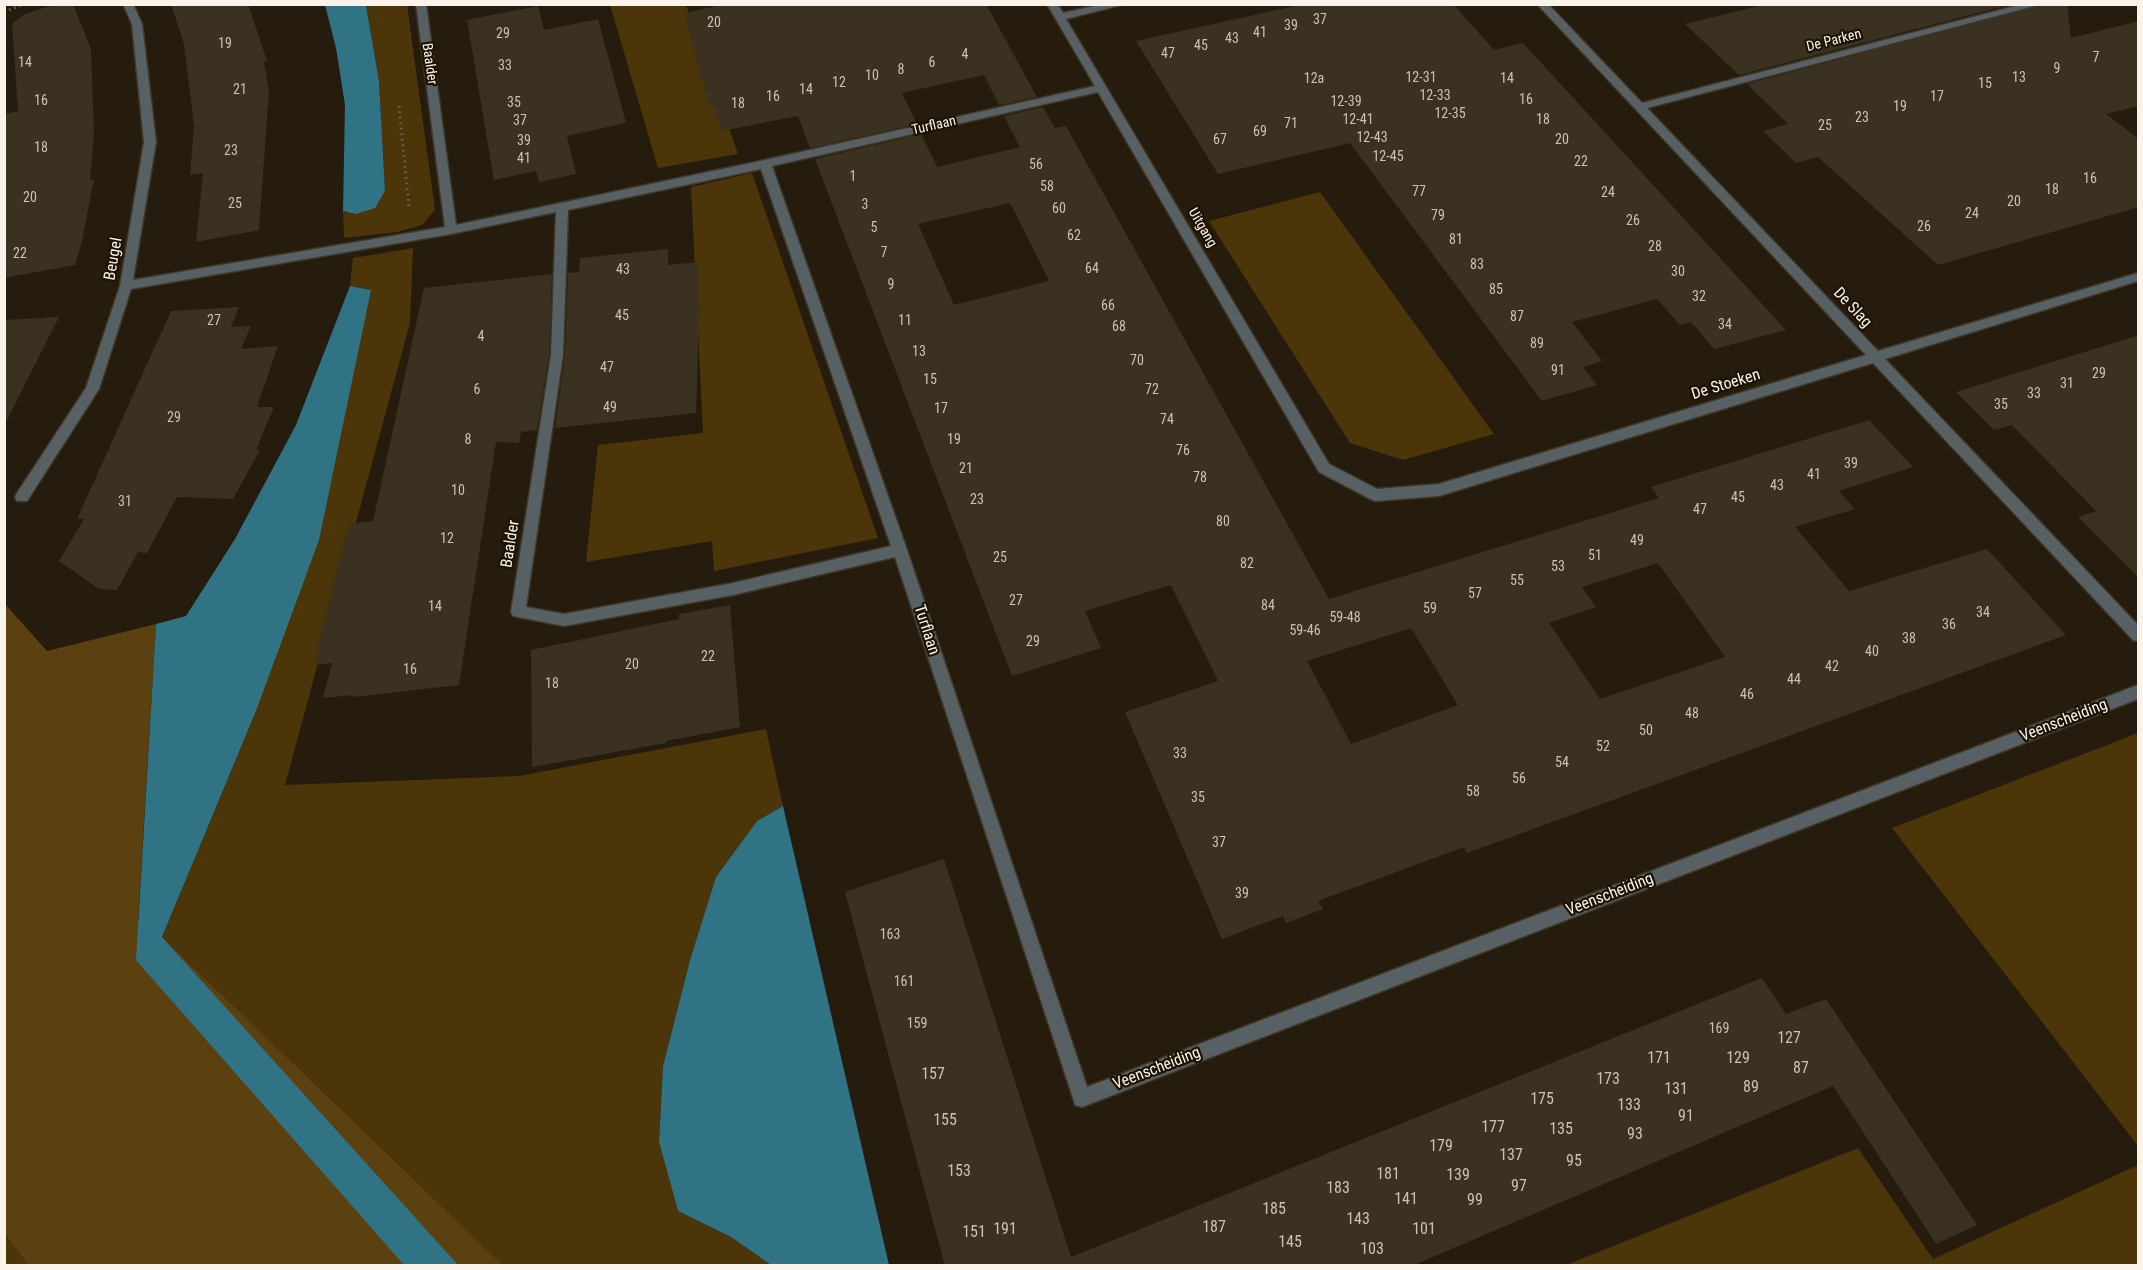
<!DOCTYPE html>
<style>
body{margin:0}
#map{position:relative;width:2143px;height:1270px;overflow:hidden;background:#251c0d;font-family:"Roboto Condensed",sans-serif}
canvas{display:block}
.frame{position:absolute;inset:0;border:6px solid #f9f3e9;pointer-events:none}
</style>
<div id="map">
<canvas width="2143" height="1270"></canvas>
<div class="frame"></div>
</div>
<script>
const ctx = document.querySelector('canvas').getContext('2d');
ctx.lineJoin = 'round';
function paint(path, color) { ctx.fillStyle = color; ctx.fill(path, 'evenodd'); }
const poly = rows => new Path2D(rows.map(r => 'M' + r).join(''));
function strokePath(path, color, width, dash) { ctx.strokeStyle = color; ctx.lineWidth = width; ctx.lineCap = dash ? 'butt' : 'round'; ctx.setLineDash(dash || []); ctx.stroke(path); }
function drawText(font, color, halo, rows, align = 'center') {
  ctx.font = font + ' "Roboto Condensed",sans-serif'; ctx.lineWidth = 4.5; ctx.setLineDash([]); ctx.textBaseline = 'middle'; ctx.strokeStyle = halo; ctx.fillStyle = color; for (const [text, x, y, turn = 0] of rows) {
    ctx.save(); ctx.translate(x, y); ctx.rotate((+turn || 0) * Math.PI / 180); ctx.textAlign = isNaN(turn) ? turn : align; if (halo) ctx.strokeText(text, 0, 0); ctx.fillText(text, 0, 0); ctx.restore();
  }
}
const green = poly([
 [366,5,407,5,435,210,422,225,397,232,344,238,343,211,346,213,385,191,379,81],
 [610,5,686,5,738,154,658,168],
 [752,173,878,538,714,571,712,541,586,562,598,445,703,433,691,187],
 [1320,192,1494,434,1403,460,1350,443,1209,221],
 [413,248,410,323,285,785,519,776,766,729,783,806,757,821,716,877,690,960,663,1066,659,1142,678,1211,731,1237,771,1265,503,1265,162,937,256,711,370,290,350,286,353,258],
 [2138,733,2138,1146,1892,828],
 [1858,1148,1933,1259,2138,1165,2138,1265,1566,1265],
 [5,1234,28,1265,5,1265]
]);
const forest = poly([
 [5,604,47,651,156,624,138,920,162,937,503,1265,28,1265,5,1234]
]);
const water = poly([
 [325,5,366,5,379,81,385,191,375,208,356,214,343,211,345,105,336,48],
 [350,286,371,290,319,540,256,711,162,937,458,1265,404,1265,136,960,156,624,186,616,235,539,296,425],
 [783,806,889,1265,771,1265,731,1237,678,1211,659,1142,663,1066,690,960,716,877,757,821]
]);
const building = poly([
 [56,4,73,4,91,49,94,135,90,180,94,179,82,241,75,265,4,278,4,114,18,111,12,24,25,14],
 [171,4,248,4,267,61,264,62,269,91,259,230,196,242,203,173,190,175,194,126,184,44],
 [726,4,986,4,1037,97,999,105,984,75,902,93,917,124,810,148,798,116,722,131,713,105,709,106,684,13],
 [1304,4,1453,4,1494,50,1523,43,1786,330,1714,349,1691,322,1680,325,1657,299,1572,322,1602,361,1583,367,1597,385,1542,401,1350,143,1218,174,1136,41],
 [1767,4,2012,4,1739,75,1685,24],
 [2044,4,2067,4,2071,38,2139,21,2139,106,2106,114,2139,139,2139,207,1938,265,1818,157,1796,163,1763,131,1788,124,1747,84],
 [538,6,544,30,598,19,626,123,567,136,576,174,539,182,536,171,494,180,467,20],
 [1043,107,1055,128,1066,126,1329,599,1659,498,1651,487,1869,420,1913,467,1839,491,1855,509,1795,527,1849,591,1987,549,2066,635,1467,853,1464,847,1318,901,1323,909,1286,923,1283,916,1222,939,1125,712,1218,681,1171,585,1085,611,1101,648,1012,676,815,159,921,134,937,167,1020,147,1004,116],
 [1010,203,1049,281,954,305,918,224],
 [1658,563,1725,657,1600,699,1549,623,1596,607,1582,587],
 [1411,628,1458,705,1351,744,1307,661],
 [668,249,668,265,698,262,699,313,696,413,555,428,565,355,568,273,579,272,580,258],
 [552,274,549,355,537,430,521,432,519,443,496,442,459,685,354,697,354,695,323,698,332,663,314,665,328,606,349,524,373,521,424,288],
 [239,307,231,327,251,326,241,349,278,346,257,407,274,407,256,450,260,450,233,499,177,497,147,553,138,552,117,590,99,589,59,561,84,519,77,519,171,311],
 [59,317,4,426,4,320],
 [2139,335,2139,578,2078,517,2096,511,2012,425,1994,430,1956,392],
 [730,605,740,727,666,741,666,743,532,767,531,650,679,619,679,614],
 [944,859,1071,1257,1762,978,1786,1014,1826,999,1977,1225,1936,1244,1833,1086,1412,1266,945,1266,845,892]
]);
const path = poly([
 [4,12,24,4],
 [399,106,409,207]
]);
const street = poly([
 [123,4,133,4,142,24,156,142,133,280,445,227,416,4,426,4,456,225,765,160,1095,86,1047,4,1057,4,1063,13,1103,4,1125,4,1066,19,1329,464,1377,489,1439,484,1866,355,1537,4,1548,4,1642,103,2023,4,2042,4,1647,108,1878,351,2138,273,2138,281,1885,359,2138,625,2138,641,2133,640,1873,363,1439,496,1375,501,1370,499,1319,472,1098,92,772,166,907,550,1087,1087,2138,685,2138,699,1082,1107,1075,1105,1073,1098,895,557,733,595,564,626,513,616,511,612,551,355,556,212,451,234,131,289,99,389,27,501,17,501,15,497,17,493,86,388,120,286,144,142,132,24,123,4],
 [761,169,891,546,733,583,564,614,526,607,563,355,568,210,761,169]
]);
const numberNames = [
 ["37",1320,20],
 ["20",714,23],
 ["39",1291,26],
 ["41",1260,33],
 ["29",503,34],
 ["43",1232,39],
 ["19",225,44],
 ["45",1201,46],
 ["47",1168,54],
 ["4",965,55],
 ["7",2096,58],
 ["14",25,63],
 ["6",932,63],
 ["33",505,66],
 ["9",2057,69],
 ["8",901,70],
 ["10",872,76],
 ["12-31",1421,78],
 ["13",2019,78],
 ["12a",1314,79],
 ["14",1507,79],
 ["12",839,83],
 ["15",1985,84],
 ["21",240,90],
 ["14",806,90],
 ["12-33",1435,96],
 ["16",773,97],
 ["17",1937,97],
 ["16",1526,100],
 ["16",41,101],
 ["12-39",1346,102],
 ["35",514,103],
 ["18",738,104],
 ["19",1900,107],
 ["12-35",1450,114],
 ["23",1862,118],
 ["12-41",1358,120],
 ["18",1543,120],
 ["37",520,121],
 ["71",1291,124],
 ["25",1825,126],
 ["69",1260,132],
 ["12-43",1372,138],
 ["67",1220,140],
 ["20",1562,140],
 ["39",524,141],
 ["18",41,148],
 ["23",231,151],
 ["12-45",1388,157],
 ["41",524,159],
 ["22",1581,162],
 ["56",1036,165],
 ["1",853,177],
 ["16",2090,179],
 ["58",1047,187],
 ["18",2052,190],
 ["77",1419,192],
 ["24",1608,193],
 ["20",30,198],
 ["20",2014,202],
 ["25",235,204],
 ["3",865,205],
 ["60",1059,209],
 ["24",1972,214],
 ["79",1438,216],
 ["26",1633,221],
 ["26",1924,227],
 ["5",874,228],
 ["62",1074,236],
 ["81",1456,240],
 ["28",1655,247],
 ["7",884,253],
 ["22",20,254],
 ["83",1477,265],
 ["64",1092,269],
 ["43",623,270],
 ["30",1678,272],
 ["9",891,285],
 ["85",1496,290],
 ["32",1699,297],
 ["66",1108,306],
 ["45",622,316],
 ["87",1517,317],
 ["27",214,321],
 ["11",905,321],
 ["34",1725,325],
 ["68",1119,327],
 ["4",481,337],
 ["89",1537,344],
 ["13",919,352],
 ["70",1137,361],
 ["47",607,368],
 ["91",1558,371],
 ["29",2099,374],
 ["15",930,380],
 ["31",2067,384],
 ["6",477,390],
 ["72",1152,390],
 ["33",2034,394],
 ["35",2001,405],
 ["49",610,408],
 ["17",941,409],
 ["29",174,418],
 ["74",1167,420],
 ["8",468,440],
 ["19",954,440],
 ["76",1183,451],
 ["39",1851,464],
 ["21",966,469],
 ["41",1814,475],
 ["78",1200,478],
 ["43",1777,486],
 ["10",458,491],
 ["45",1738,498],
 ["23",977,500],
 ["31",125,502],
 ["47",1700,510],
 ["80",1223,522],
 ["12",447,539],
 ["49",1637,541],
 ["51",1595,556],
 ["25",1000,558],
 ["82",1247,564],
 ["53",1558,567],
 ["55",1517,581],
 ["57",1475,594],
 ["27",1016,601],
 ["84",1268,606],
 ["14",435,607],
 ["59",1430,609],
 ["34",1983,613],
 ["59-48",1345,618],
 ["36",1949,625],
 ["59-46",1305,631],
 ["38",1909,639],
 ["29",1033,642],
 ["40",1872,652],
 ["22",708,657],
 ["20",632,665],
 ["42",1832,667],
 ["16",410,670],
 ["44",1794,680],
 ["18",552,684],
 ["46",1747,695],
 ["48",1692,714],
 ["50",1646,731],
 ["52",1603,747],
 ["33",1180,754],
 ["54",1562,763],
 ["56",1519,779],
 ["58",1473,792],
 ["35",1198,798],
 ["37",1219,843],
 ["39",1242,894],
 ["163",890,935],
 ["161",904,982],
 ["159",917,1024],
 ["169",1719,1029]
];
const farStreetnames = [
 ["De Parken",1834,41,-14],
 ["Baalder",429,64,82],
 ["Turflaan",934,126,-13],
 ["Uitgang",1202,228,60]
];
const streetNames = [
 ["Beugel",114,259,-80],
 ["De Slag",1852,308,47],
 ["De Stoeken",1726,385,-17],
 ["Baalder",511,544,-81],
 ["Turflaan",926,630,72],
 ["Veenscheiding",2064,721,-21],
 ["Veenscheiding",1610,895,-21],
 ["Veenscheiding",1157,1069,-21]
];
const nearNumbernames = [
 ["127",1789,1039],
 ["171",1659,1059],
 ["129",1738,1059],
 ["87",1801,1069],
 ["157",933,1075],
 ["173",1608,1080],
 ["89",1751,1088],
 ["131",1676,1090],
 ["175",1542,1100],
 ["133",1629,1106],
 ["91",1686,1117],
 ["155",945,1121],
 ["177",1493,1128],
 ["135",1561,1130],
 ["93",1635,1135],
 ["179",1441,1147],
 ["137",1511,1156],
 ["95",1574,1162],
 ["153",959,1172],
 ["181",1388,1175],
 ["139",1458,1176],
 ["97",1519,1187],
 ["183",1338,1189],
 ["141",1406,1200],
 ["99",1475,1201],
 ["185",1274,1210],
 ["143",1358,1220],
 ["187",1214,1228],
 ["191",1005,1230],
 ["101",1424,1230],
 ["151",974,1233],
 ["145",1290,1243],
 ["103",1372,1250]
];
paint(green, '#4c3508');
paint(forest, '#5b4010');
paint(water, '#2f7384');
paint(building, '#3b3121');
strokePath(street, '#3e3627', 3);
strokePath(path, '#6c6457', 3, [1.5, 4]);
paint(street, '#576164');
drawText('14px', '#cac2b7', null, numberNames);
drawText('14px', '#f9f3e9', '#1c1305', farStreetnames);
drawText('16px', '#f9f3e9', '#1c1305', streetNames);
drawText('16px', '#cac2b7', null, nearNumbernames);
</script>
